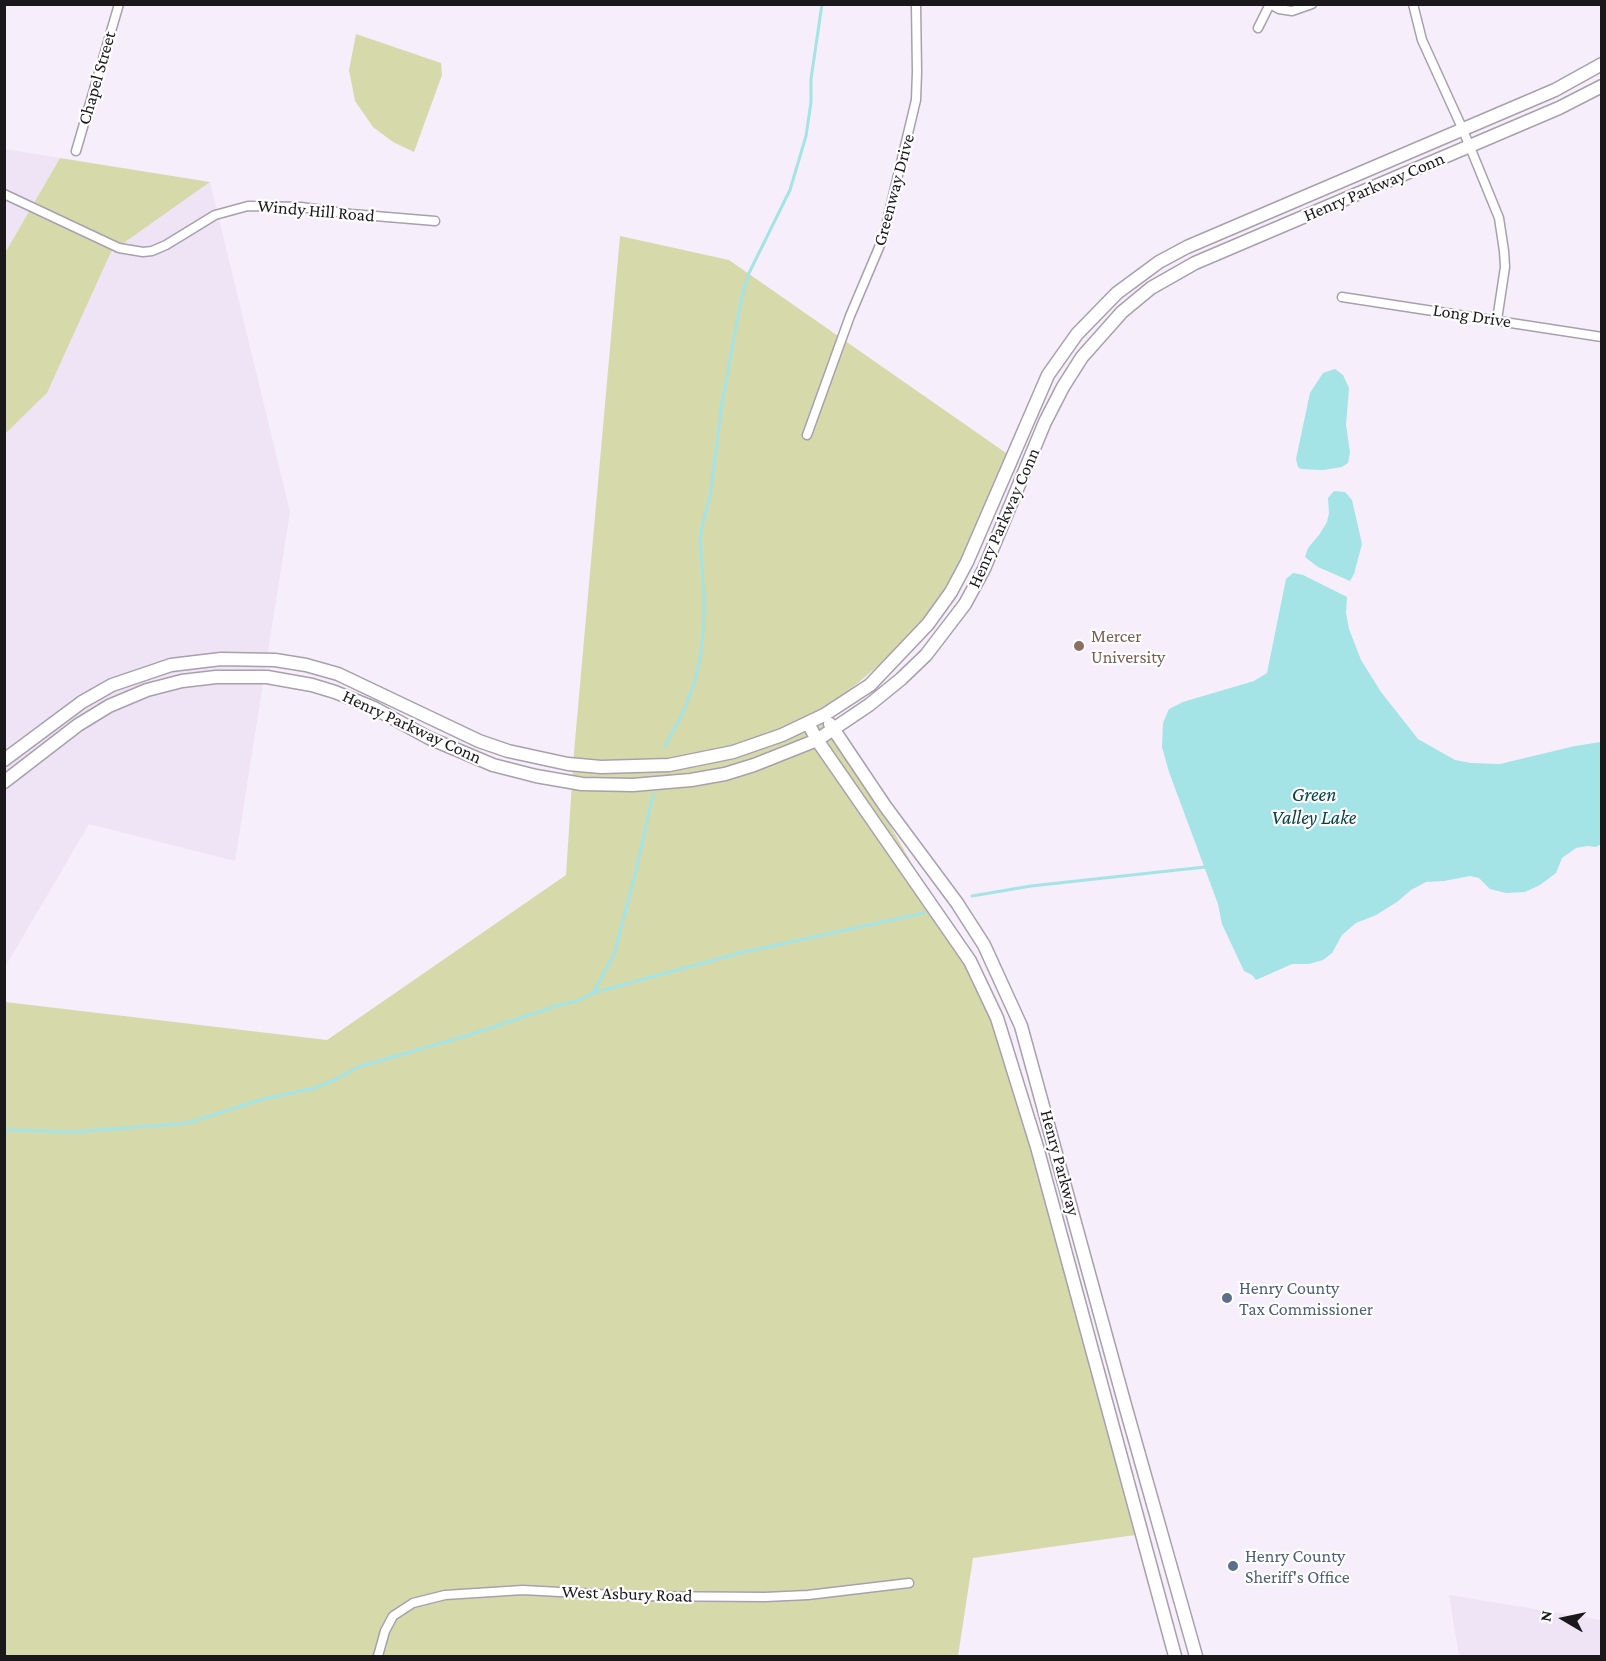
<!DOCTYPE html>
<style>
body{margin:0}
#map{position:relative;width:1606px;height:1661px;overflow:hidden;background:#f6eefa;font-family:"Crimson Pro",serif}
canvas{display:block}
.frame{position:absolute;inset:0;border:6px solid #1b181c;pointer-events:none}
.north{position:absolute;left:1534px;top:1589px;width:60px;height:60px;-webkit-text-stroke:4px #fefefe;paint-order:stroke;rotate:279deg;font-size:16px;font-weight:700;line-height:24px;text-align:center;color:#1b181c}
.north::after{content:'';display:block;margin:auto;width:21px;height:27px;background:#1b181c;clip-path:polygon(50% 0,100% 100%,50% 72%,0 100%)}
</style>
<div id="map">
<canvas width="1606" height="1661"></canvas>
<div class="frame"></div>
<div class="north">N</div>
</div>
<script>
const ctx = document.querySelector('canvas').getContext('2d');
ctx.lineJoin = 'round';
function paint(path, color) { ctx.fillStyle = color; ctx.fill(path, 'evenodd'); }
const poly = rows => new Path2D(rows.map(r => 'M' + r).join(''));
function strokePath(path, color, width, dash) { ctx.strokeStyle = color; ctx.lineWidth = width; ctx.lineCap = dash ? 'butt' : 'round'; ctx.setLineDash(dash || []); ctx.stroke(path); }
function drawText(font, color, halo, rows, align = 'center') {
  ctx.font = font + ' "Crimson Pro",serif'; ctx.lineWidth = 4.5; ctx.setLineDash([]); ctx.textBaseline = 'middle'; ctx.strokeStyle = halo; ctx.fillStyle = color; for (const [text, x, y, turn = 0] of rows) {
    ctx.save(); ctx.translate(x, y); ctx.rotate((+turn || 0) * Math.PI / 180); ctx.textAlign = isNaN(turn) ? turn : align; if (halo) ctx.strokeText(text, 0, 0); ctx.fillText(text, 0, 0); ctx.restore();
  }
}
const built = poly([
 [5,149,60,158,5,253],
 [210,182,290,512,235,861,89,824,5,967,5,434,47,393,111,252],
 [1449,1595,1601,1620,1601,1656,1459,1656]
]);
const green = poly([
 [356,34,441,63,442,75,414,152,393,142,373,127,355,101,349,70],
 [60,158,210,182,111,252,47,393,5,434,5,253],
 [620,236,729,260,1019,462,953,602,825,711,1011,1038,1142,1534,973,1558,958,1656,5,1656,5,1002,327,1040,566,875,574,752]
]);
const water = poly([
 [1335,369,1343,375,1349,388,1346,425,1350,452,1348,463,1342,467,1323,470,1301,469,1298,467,1296,459,1310,393,1323,373],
 [1334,491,1345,492,1352,500,1362,544,1354,574,1350,581,1318,567,1305,557,1308,548,1319,535,1327,522,1329,513,1328,498],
 [1293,573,1303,575,1347,597,1346,613,1349,629,1361,660,1381,692,1418,739,1455,760,1471,763,1500,764,1575,746,1601,742,1601,844,1596,847,1588,846,1576,848,1562,858,1556,873,1540,885,1525,892,1506,893,1490,889,1479,878,1470,876,1444,881,1426,882,1411,890,1397,902,1376,915,1356,923,1342,935,1332,953,1323,960,1309,964,1292,964,1256,980,1252,975,1244,971,1222,924,1218,904,1169,772,1162,747,1163,723,1169,709,1183,702,1254,681,1267,673,1286,579]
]);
const stream = poly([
 [665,746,682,715,695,681,700,658,703,634,704,599,700,536,711,490,722,403,742,295,749,273,790,190,806,136,811,102,811,79,822,4],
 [972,896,1031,886,1205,867],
 [593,993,614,955,636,871,653,794],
 [4,1130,75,1132,188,1123,260,1100,315,1088,337,1079,358,1067,466,1036,559,1005,578,1001,593,993,740,953,924,913]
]);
const street = poly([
 [1270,4,1279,9,1292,11,1312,4],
 [1413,4,1422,40,1463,130,1499,218,1504,251,1505,267,1497,320],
 [1258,28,1270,4],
 [76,151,119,4],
 [4,194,119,248,143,252,152,251,166,245,215,215,248,206,301,207,351,214,435,221],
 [1342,297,1602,337],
 [807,435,850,316,883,238,916,100,917,72,916,4],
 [378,1656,385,1631,393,1616,413,1603,445,1595,523,1590,633,1596,765,1597,808,1595,909,1583]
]);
const secondary = poly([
 [808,723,817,740,970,961,997,1018,1037,1147,1175,1656],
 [830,724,885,806,957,903,984,945,1021,1026,1125,1405,1196,1656],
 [4,760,82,702,112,685,171,665,221,659,275,660,306,665,338,674,479,741,508,751,568,764,601,767,669,765,733,752,782,735,824,715,870,685,928,624,951,592,967,562,1048,375,1077,334,1117,293,1159,262,1187,247,1555,90,1602,64],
 [4,782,78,725,109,706,147,690,182,681,216,677,267,677,312,685,335,692,374,708,429,738,493,765,536,776,582,784,633,785,691,780,725,774,754,765,817,740,869,705,901,679,926,655,965,604,984,569,1045,422,1063,387,1082,357,1122,312,1151,288,1195,263,1559,108,1602,86]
]);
const markers = [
 [1079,646,6,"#8d6e63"],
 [1227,1298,6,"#5c6f8a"],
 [1233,1566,6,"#5c6f8a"]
];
const streetNames = [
 ["Chapel Street",97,78,-74],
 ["Henry Parkway Conn",1374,187,-23],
 ["Greenway Drive",894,190,-75],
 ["Windy Hill Road",316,211,5],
 ["Long Drive",1472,316,9],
 ["Henry Parkway Conn",1004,518,-66],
 ["Henry Parkway Conn",412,727,25],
 ["Henry Parkway",1060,1163,75],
 ["West Asbury Road",627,1594,2]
];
const educationNames = [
 ["Mercer",1091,636],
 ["University",1091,657]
];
const serviceNames = [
 ["Henry County",1239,1288],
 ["Tax Commissioner",1239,1309],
 ["Henry County",1245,1556],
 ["Sheriff's Office",1245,1577]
];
const waterNames = [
 ["Green",1314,795],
 ["Valley Lake",1314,818]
];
paint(built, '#efe3f6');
paint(green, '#d6daaa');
paint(water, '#a4e3e6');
strokePath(stream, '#a4e3e6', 3);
strokePath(street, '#a8a0ac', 11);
strokePath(secondary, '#a8a0ac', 15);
strokePath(street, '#fff', 8);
strokePath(secondary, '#fff', 12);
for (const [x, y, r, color] of markers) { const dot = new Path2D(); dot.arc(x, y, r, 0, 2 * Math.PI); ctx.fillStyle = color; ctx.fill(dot); strokePath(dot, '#fefefe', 2); }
drawText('18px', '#1b181c', '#fefefe', streetNames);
drawText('18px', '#785e54', '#fefefe', educationNames, 'left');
drawText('18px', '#4e5e75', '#fefefe', serviceNames, 'left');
drawText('italic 20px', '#064245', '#fefefe', waterNames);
</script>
